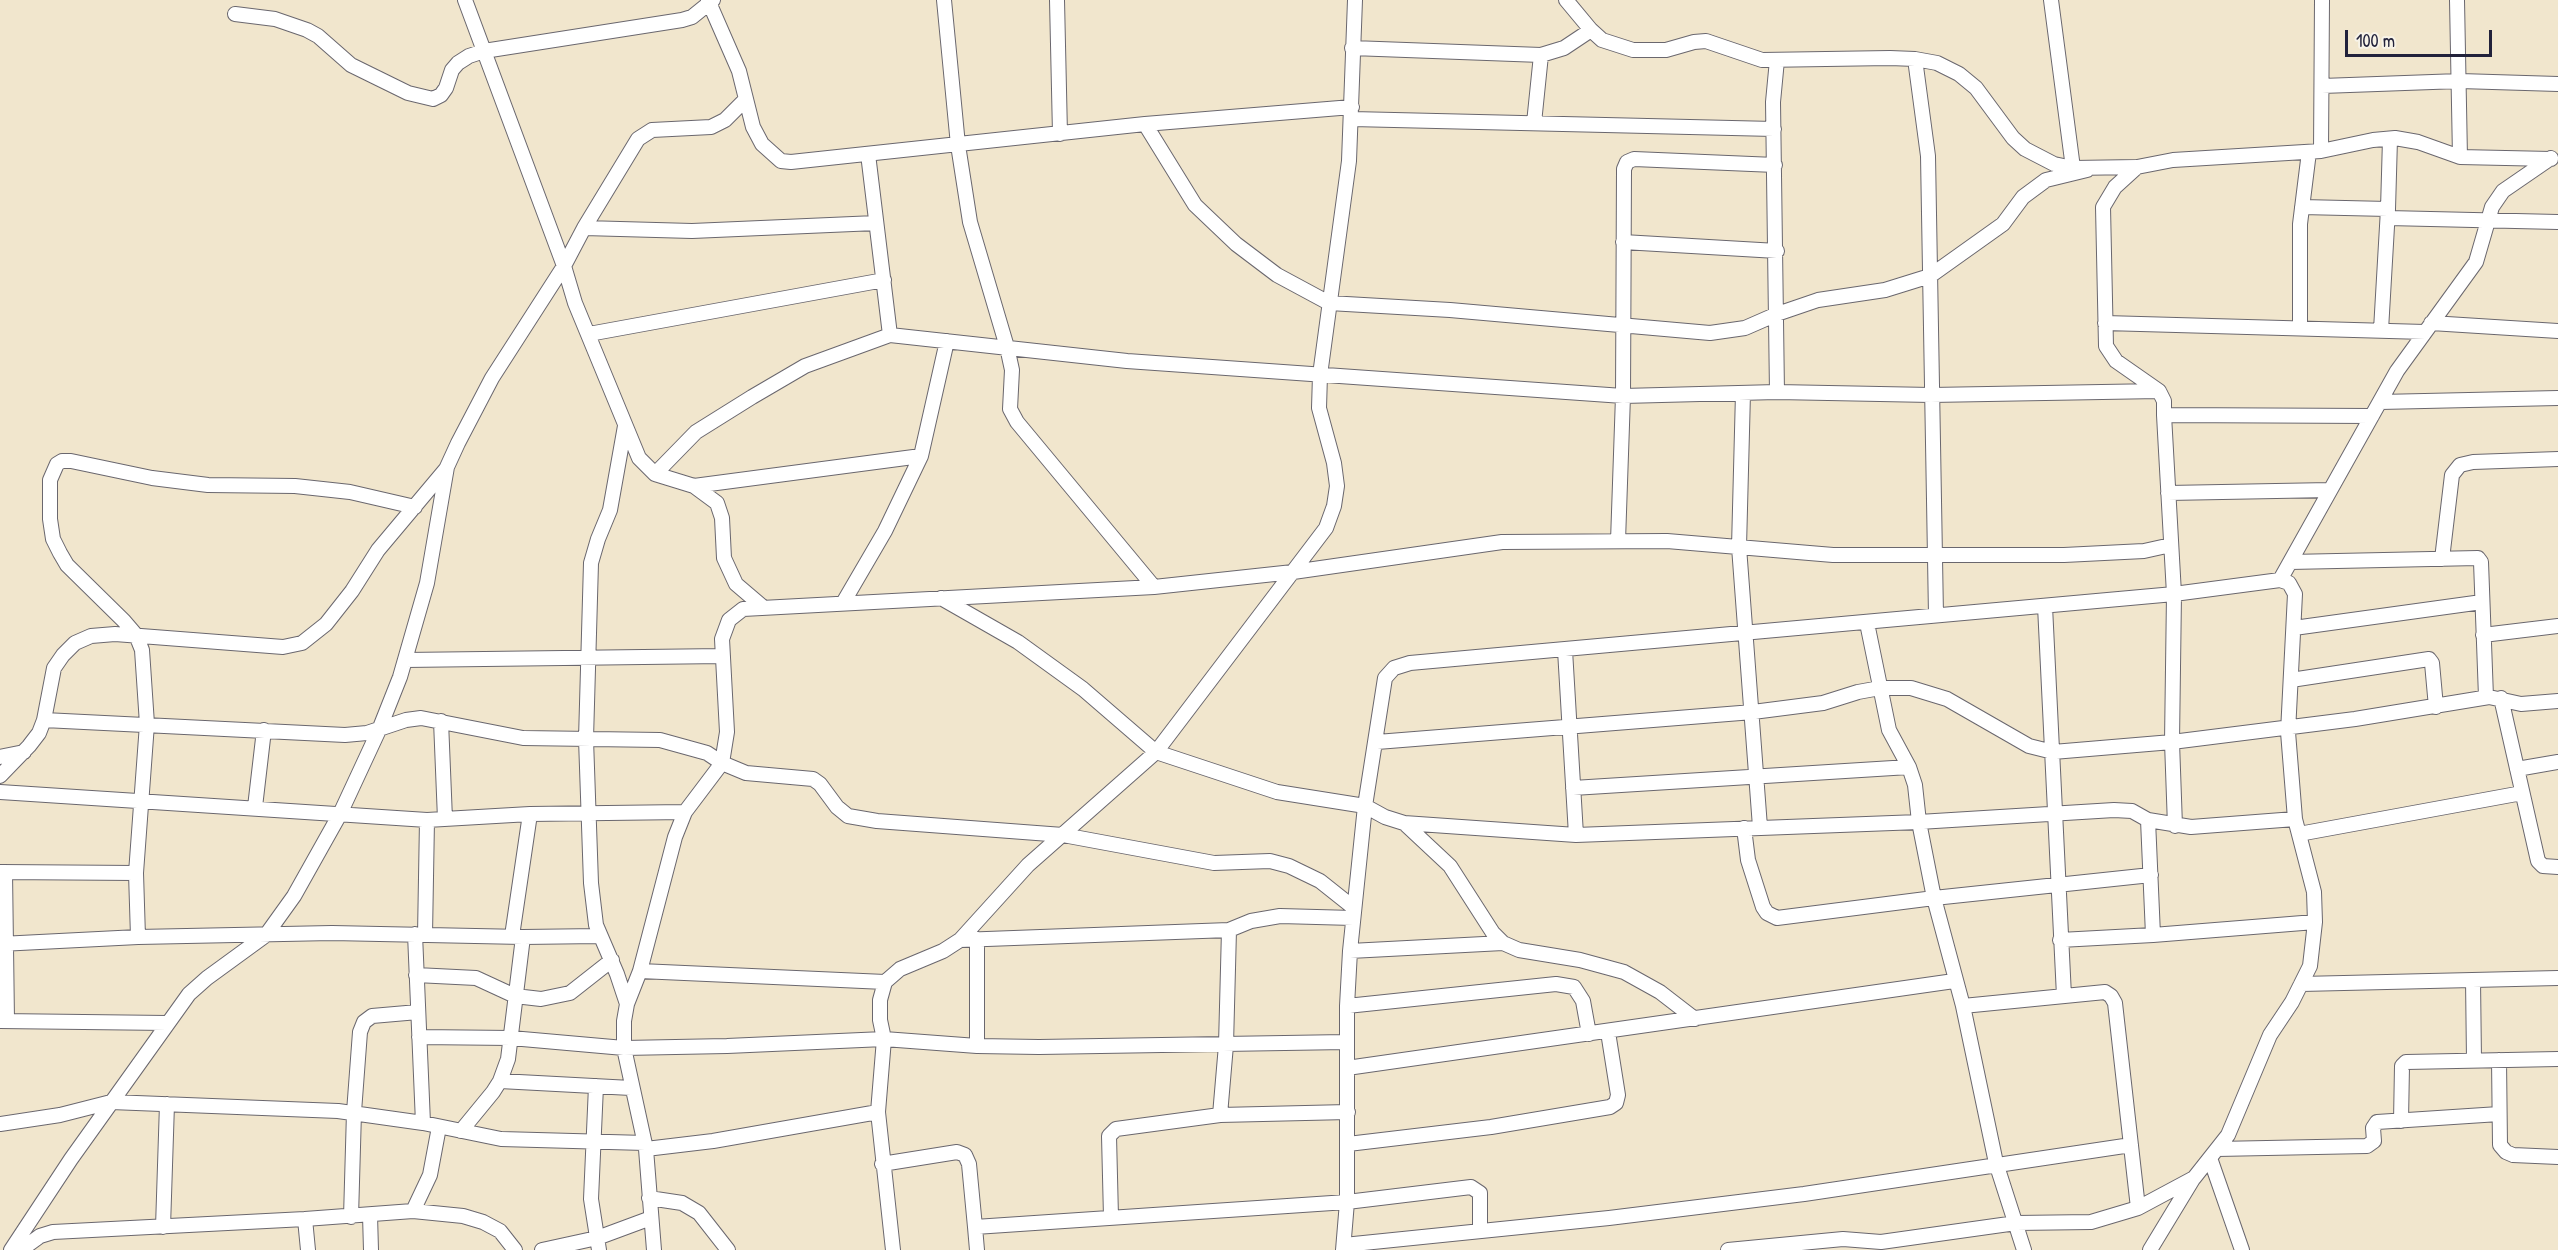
<!DOCTYPE html>
<style>
body{margin:0}
#map{position:relative;width:2558px;height:1250px;overflow:hidden;background:#f1e6cd;font-family:"Patrick Hand",sans-serif}
canvas{display:block}
.scale{position:absolute;left:2345px;top:30px;width:147px;height:27px;box-sizing:border-box;border:3px solid #22223b;border-top:0;padding-left:8px;font-size:18px;line-height:21px;white-space:nowrap;color:#22223b;-webkit-text-stroke:4px #f7f3e8;paint-order:stroke}
</style>
<div id="map">
<canvas width="2558" height="1250"></canvas>
<div class="scale">100 m</div>
</div>
<script>
const ctx = document.querySelector('canvas').getContext('2d');
ctx.lineJoin = 'round';
const poly = rows => new Path2D(rows.map(r => 'M' + r).join(''));
function strokePath(path, color, width, dash) { ctx.strokeStyle = color; ctx.lineWidth = width; ctx.lineCap = dash ? 'butt' : 'round'; ctx.setLineDash(dash || []); ctx.stroke(path); }
const minor = poly([
 [465,0,564,266,575,303,639,458,655,474,694,486,717,503,722,518,724,558,736,584,763,607],
 [708,0,739,71,753,127,762,144,781,161,791,162,1145,124,1352,107],
 [944,0,958,145,970,222,1007,347,1012,370,1010,409,1017,422,1154,587],
 [1057,0,1060,134],
 [1566,0,1591,30,1602,40,1633,50,1666,50,1694,42,1706,41,1762,60,1890,58,1915,59,1937,63,1959,74,1976,88,2013,138,2025,149,2054,164,2073,168,2137,167,2173,160,2321,151,2373,140,2395,138,2418,142,2460,157,2551,159],
 [2051,0,2073,168],
 [2457,0,2460,157],
 [235,14,275,19,307,30,318,36,351,65,408,93,433,99,441,95,446,88,452,70,458,63,469,56,484,51,682,20,692,17,713,0],
 [1352,48,1541,55,1564,48,1591,30],
 [1915,59,1928,156,1936,615],
 [1777,60,1773,102,1777,392],
 [2322,86,2460,81,2558,84],
 [1352,119,1774,129],
 [1534,123,1541,55],
 [1145,124,1195,205,1236,244,1277,275,1329,303,1450,310,1710,333,1745,328,1777,314,1818,300,1885,290,1930,276,2003,224,2023,197,2046,180,2087,170],
 [2321,151,2322,0],
 [868,154,890,335,1127,361,1623,396,1777,392,1931,395,2159,391],
 [2137,167,2115,187,2103,207,2106,346,2116,361,2159,391,2164,401,2164,415,2372,416],
 [2302,207,2388,209],
 [2388,218,2558,222],
 [584,228,692,231,876,223],
 [1623,242,1777,251],
 [2105,323,2425,332],
 [2431,323,2558,331],
 [2300,328,2300,224,2309,152],
 [2381,330,2388,209,2390,139],
 [589,334,884,280],
 [1743,393,1739,547,1760,827],
 [2380,402,2558,398],
 [2164,415,2174,594,2172,742,2175,826],
 [625,426,610,510,598,539,591,563,586,739,591,883,596,925,617,974,627,1004],
 [655,474,696,432,752,397,805,366,890,335],
 [694,486,921,456],
 [2168,493,2330,490],
 [1618,541,1623,396,1624,169,1627,162,1634,159,1775,165],
 [2442,559,2452,475,2460,465,2473,462,2558,459],
 [2290,562,2478,558,2481,562,2486,697],
 [2280,580,2397,371,2476,262,2492,207,2503,191,2551,158],
 [941,598,1018,642,1083,689,1156,752,1277,792,1365,806,1385,817,1404,823,1576,835,1919,822,2114,810,2132,811,2148,820,2191,827,2295,819],
 [843,603,885,531,921,456,947,341],
 [2045,606,2064,996],
 [1867,623,1889,730,1909,767,1915,785,1919,822,1934,898,1963,1006,1996,1163,2024,1250],
 [2294,628,2482,602],
 [2483,635,2558,626],
 [1565,650,1576,835],
 [405,660,723,656],
 [2291,680,2429,659,2432,663,2436,707],
 [2501,698,2538,861,2543,866,2558,867],
 [44,720,345,735,367,733,406,720,421,718,523,738,660,740,707,753,722,763,746,773,813,779,820,784,837,807,848,816,877,821,1063,835,1214,863,1270,861,1289,866,1320,881,1354,908],
 [441,721,445,819],
 [1377,742,1753,712,1823,703,1858,692,1880,688,1911,688,1947,699,2029,746,2053,752,2172,742,2355,719,2489,697,2521,704,2558,701],
 [0,757,24,752],
 [2517,769,2558,762],
 [0,776,29,746,39,733,44,720,54,668,63,655,75,643,91,636,115,634,283,647,302,643,326,624,352,591,378,550,446,469],
 [1573,788,1909,767],
 [0,792,427,820,530,814,685,812],
 [255,807,264,730],
 [2148,820,2153,935],
 [1404,823,1450,866,1493,933,1503,943,1519,950,1580,960,1624,972,1660,992,1695,1019],
 [1744,828,1748,860,1763,907,1767,913,1777,918,1934,898,2151,875],
 [2299,834,2522,793],
 [0,872,136,873],
 [5,872,7,1020],
 [415,934,423,1123],
 [425,935,427,820],
 [512,936,530,814],
 [138,937,136,873,147,724,142,650,136,635,124,621,67,565,60,553,53,539,50,519,50,480,57,464,62,461,71,461,152,478,208,485,295,486,350,492,415,507],
 [960,940,1229,930,1251,921,1280,916,1353,918],
 [2060,940,2153,935,2315,922],
 [0,944,138,937,332,933,523,937,599,936],
 [1350,951,1503,943],
 [640,971,885,982],
 [416,975,476,978,515,996,541,999,570,993,612,960],
 [2473,980,2474,1060],
 [2301,984,2558,978],
 [1347,1006,1556,984,1574,987,1583,1001,1589,1034],
 [1963,1006,2105,992,2111,996,2115,1003,2138,1208],
 [0,1021,167,1023],
 [419,1037,511,1038,624,1048,727,1046,884,1039,977,1046,1039,1047,1346,1042],
 [977,1046,977,939],
 [2499,1060,2500,1145,2506,1152,2513,1155,2558,1157],
 [1347,1068,1954,981],
 [500,1081,631,1088],
 [596,1086,591,1199,599,1250],
 [1220,1115,1226,1045,1229,930],
 [2401,1121,2402,1066,2406,1062,2558,1059],
 [0,1124,60,1115,111,1102,338,1111,423,1123,501,1139,645,1143],
 [461,1131,493,1092,500,1081,508,1059,523,937],
 [1348,1144,1491,1127,1610,1107,1616,1103,1618,1095,1608,1032],
 [646,1149,713,1141,878,1112],
 [2217,1149,2367,1146,2374,1141,2373,1128,2377,1122,2499,1114],
 [2210,1158,2242,1250],
 [882,1164,957,1152,965,1155,969,1164,975,1227],
 [649,1198,682,1203,699,1213,728,1250],
 [413,1211,430,1175,439,1127],
 [370,1215,371,1250],
 [351,1217,354,1112,360,1032,364,1022,372,1016,418,1012],
 [1111,1217,1109,1136,1116,1129,1220,1115,1348,1112],
 [305,1219,308,1250],
 [163,1227,167,1104],
 [1344,1245,1609,1218,1804,1194,2131,1145],
 [11,1250,71,1159,189,994,207,978,266,935,294,896,340,814,379,730,400,677,427,583,447,467,458,443,492,378,564,266,584,228,638,139,652,130,711,127,725,120,745,100],
 [21,1250,40,1236,53,1232,305,1219,413,1211,463,1216,483,1222,500,1231,515,1250],
 [542,1250,597,1238,651,1218],
 [654,1250,646,1149,624,1048,624,1021,627,1004,640,971,675,837,685,812,722,763,727,732,722,639,729,620,743,609,1154,587,1293,572,1502,542,1667,541,1833,555,2064,555,2144,551,2171,545],
 [893,1250,878,1112,884,1039,880,1020,880,1000,885,982,900,969,943,951,960,940,1028,865,1156,752,1326,528,1334,506,1337,486,1334,463,1319,408,1320,375,1349,161,1355,0],
 [977,1250,975,1227,1347,1202,1471,1187,1480,1193,1480,1231],
 [1343,1250,1347,1202,1347,1006,1350,951,1365,806,1385,678,1394,668,1410,663,2174,594,2280,580,2289,583,2295,594,2288,732,2295,819,2314,892,2315,922,2310,966,2292,1002,2270,1035,2228,1135,2194,1178,2138,1208,2091,1222,2016,1223,1881,1242,1843,1239,1728,1250],
 [2150,1250,2193,1179]
]);
strokePath(minor, '#6a676e', 16);
strokePath(minor, '#fff', 14);
</script>
